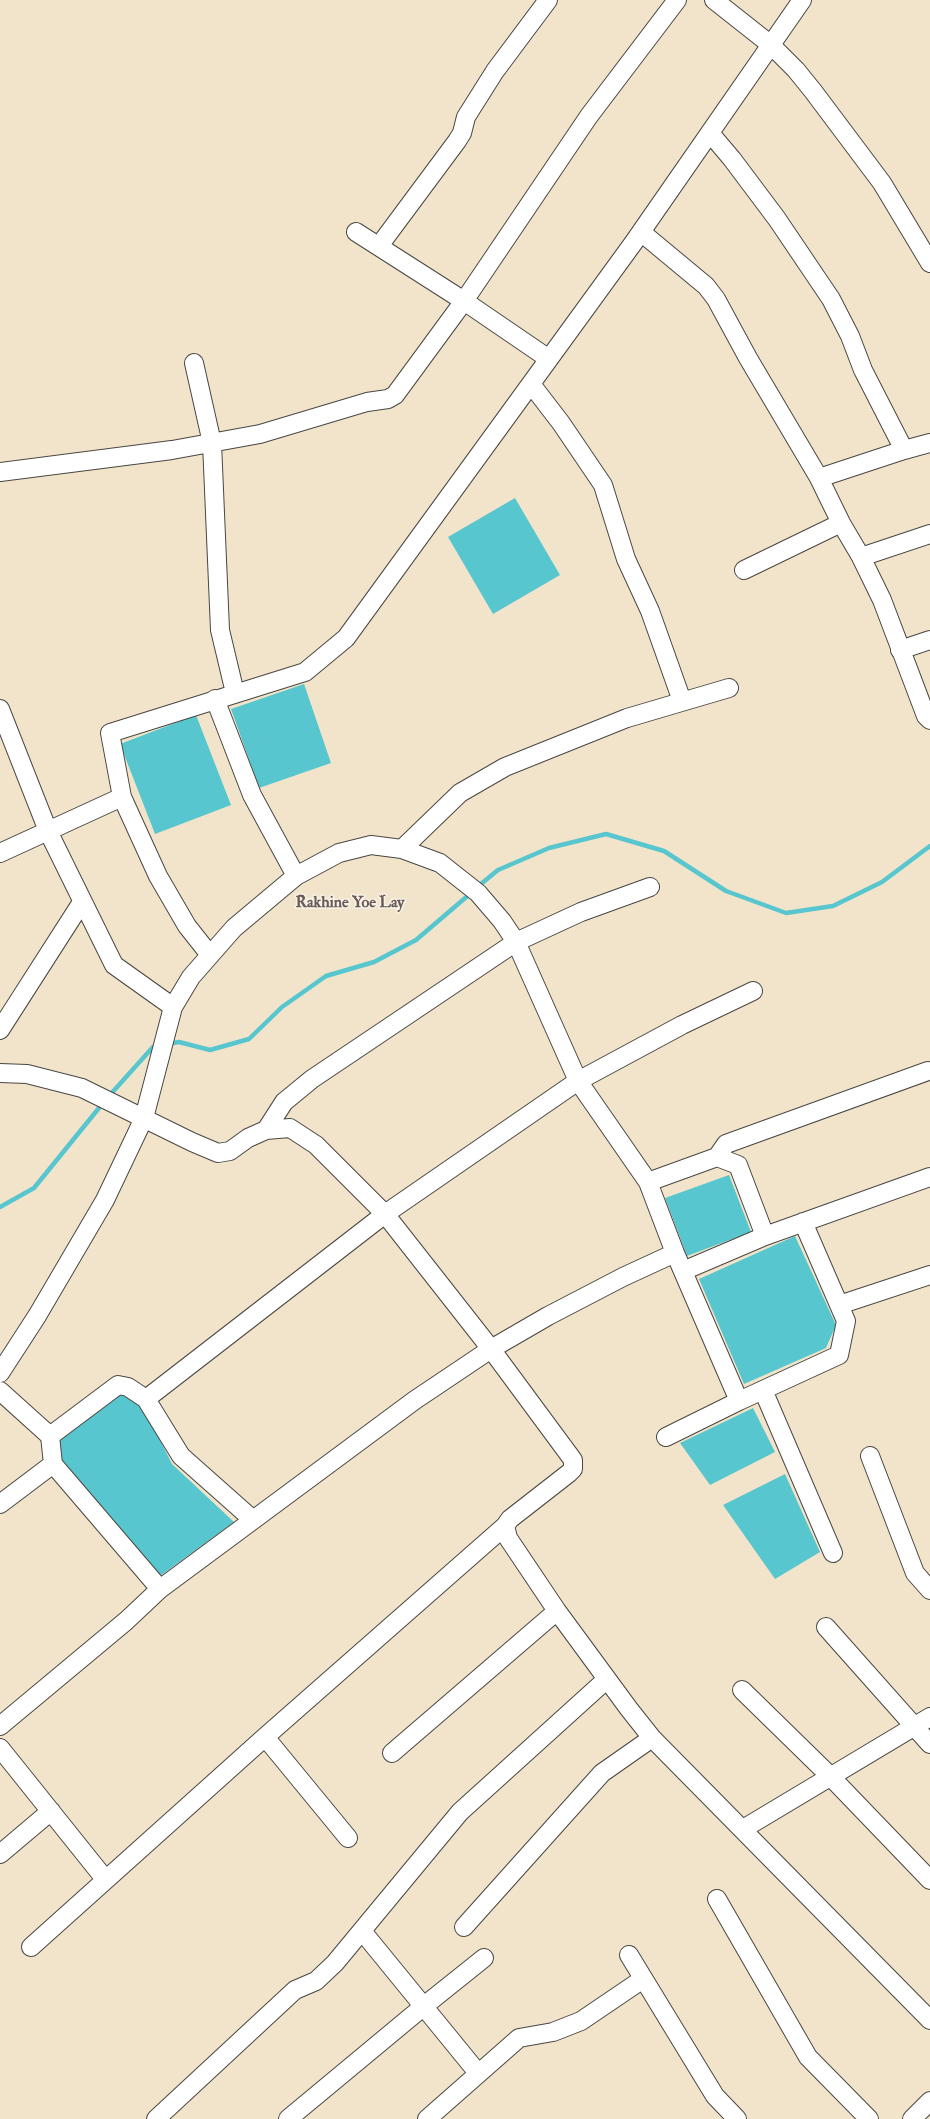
<!DOCTYPE html>
<style>
body{margin:0}
canvas{display:block;background:#f2e4ca}
</style>
<canvas width="930" height="2119"></canvas>
<script>
const ctx = document.querySelector('canvas').getContext('2d');
ctx.lineJoin = 'round';
function paint(path, color) { ctx.fillStyle = color; ctx.fill(path, 'evenodd'); }
const poly = rows => new Path2D(rows.map(r => 'M' + r).join(''));
function strokePath(path, color, width, dash) { ctx.strokeStyle = color; ctx.lineWidth = width; ctx.lineCap = dash ? 'butt' : 'round'; ctx.setLineDash(dash || []); ctx.stroke(path); }
function drawText(font, color, halo, rows, align = 'center') {
  ctx.font = font + ' "IM FELL Double Pica",serif'; ctx.lineWidth = 3; ctx.setLineDash([]); ctx.textBaseline = 'middle'; ctx.strokeStyle = halo; ctx.fillStyle = color; for (const [text, x, y, turn = 0] of rows) {
    ctx.save(); ctx.translate(x, y); ctx.rotate((+turn || 0) * Math.PI / 180); ctx.textAlign = isNaN(turn) ? turn : align; if (halo) ctx.strokeText(text, 0, 0); ctx.fillText(text, 0, 0); ctx.restore();
  }
}
const water = poly([
 [515,498,560,575,493,614,448,537],
 [304,684,331,763,259,788,231,709],
 [196,715,231,805,155,834,120,744],
 [729,1175,751,1232,687,1256,665,1198],
 [795,1236,836,1325,826,1348,744,1384,699,1279],
 [120,1394,128,1394,141,1402,172,1464,234,1522,160,1576,61,1462,60,1440],
 [753,1408,775,1452,710,1485,680,1443],
 [785,1474,820,1552,775,1579,723,1505]
]);
const stream = poly([
 [476,888,498,870,549,848,606,834,664,851,726,891,786,913,833,906,882,882,930,846],
 [168,1044,179,1042,210,1050,249,1039,282,1007,326,976,374,962,416,940,471,893],
 [109,1096,153,1047,159,1046],
 [0,1207,34,1188,103,1103]
]);
const minor = poly([
 [714,0,771,45,796,70,813,91,882,183,930,263],
 [710,133,732,159,777,219,831,299,850,336,863,370,904,450,819,478],
 [356,232,464,301,549,359],
 [641,232,706,286,716,299,748,358,819,478,841,523,861,557,882,600,926,716,930,720],
 [379,246,457,141,462,133,466,117,495,71,548,0],
 [194,363,212,443,220,630,235,693],
 [531,384,561,423,603,485,626,559,650,611,682,701],
 [904,450,930,443],
 [0,472,172,450,260,434,367,402,388,399,395,395,464,301,589,116,677,0],
 [861,557,930,534],
 [744,570,841,523],
 [900,650,930,640],
 [215,699,252,795,296,876],
 [0,709,48,831,114,965,173,1007],
 [402,849,460,793,505,767,627,718,729,688],
 [0,853,122,797],
 [210,955,187,926,158,876,122,797,110,733,305,672,346,638,634,242,802,0],
 [0,1030,82,902],
 [0,1073,27,1074,82,1088,192,1142,218,1153,230,1151,248,1138,266,1130,290,1128,316,1145,385,1214,491,1349,573,1460,573,1469,569,1473,510,1519,505,1526,508,1538,557,1611,629,1709,652,1738,930,2020],
 [266,1130,284,1102,312,1079,516,942,581,912,650,887],
 [717,1157,738,1165,765,1236],
 [648,1182,717,1157,726,1144,928,1071],
 [683,1271,765,1236,930,1177],
 [839,1305,930,1275],
 [0,1373,37,1316,105,1200,144,1118,173,1007,191,977,234,928,296,876,339,853,371,845,402,849,440,863,478,893,502,921,516,942,578,1081,648,1182,675,1253,739,1401],
 [763,1390,833,1553],
 [0,1391,50,1436,53,1464,160,1589],
 [146,1399,385,1214,578,1081,682,1025,753,991],
 [50,1436,118,1385,128,1387,146,1399,181,1456,252,1519],
 [666,1437,739,1401,839,1355,846,1321,803,1222],
 [870,1456,915,1573,930,1590],
 [0,1504,53,1464],
 [826,1627,930,1744],
 [742,1690,830,1776,930,1880],
 [0,1726,126,1621,160,1589,415,1400,491,1349,548,1316,623,1277,675,1253],
 [265,1737,348,1838],
 [0,1748,105,1879],
 [392,1753,557,1611],
 [743,1829,930,1717],
 [0,1854,51,1811],
 [717,1899,808,2057,869,2119],
 [464,1927,602,1773,652,1738],
 [362,1931,478,2073],
 [31,1947,265,1737,505,1526],
 [629,1955,715,2096,737,2119],
 [156,2119,295,1990,316,1981,335,1963,460,1812,607,1679],
 [288,2119,424,2006,484,1958],
 [427,2119,519,2038,553,2032,581,2021,643,1979],
 [912,2119,930,2101]
]);
const quarterNames = [
 ["Rakhine Yoe Lay",350,904]
];
paint(water, '#58c6ce');
strokePath(stream, '#58c6ce', 4.5);
strokePath(minor, '#494743', 20);
strokePath(minor, '#fff', 18);
drawText('bold 16px', '#6b5956', '#f7f3e8', quarterNames);
</script>
